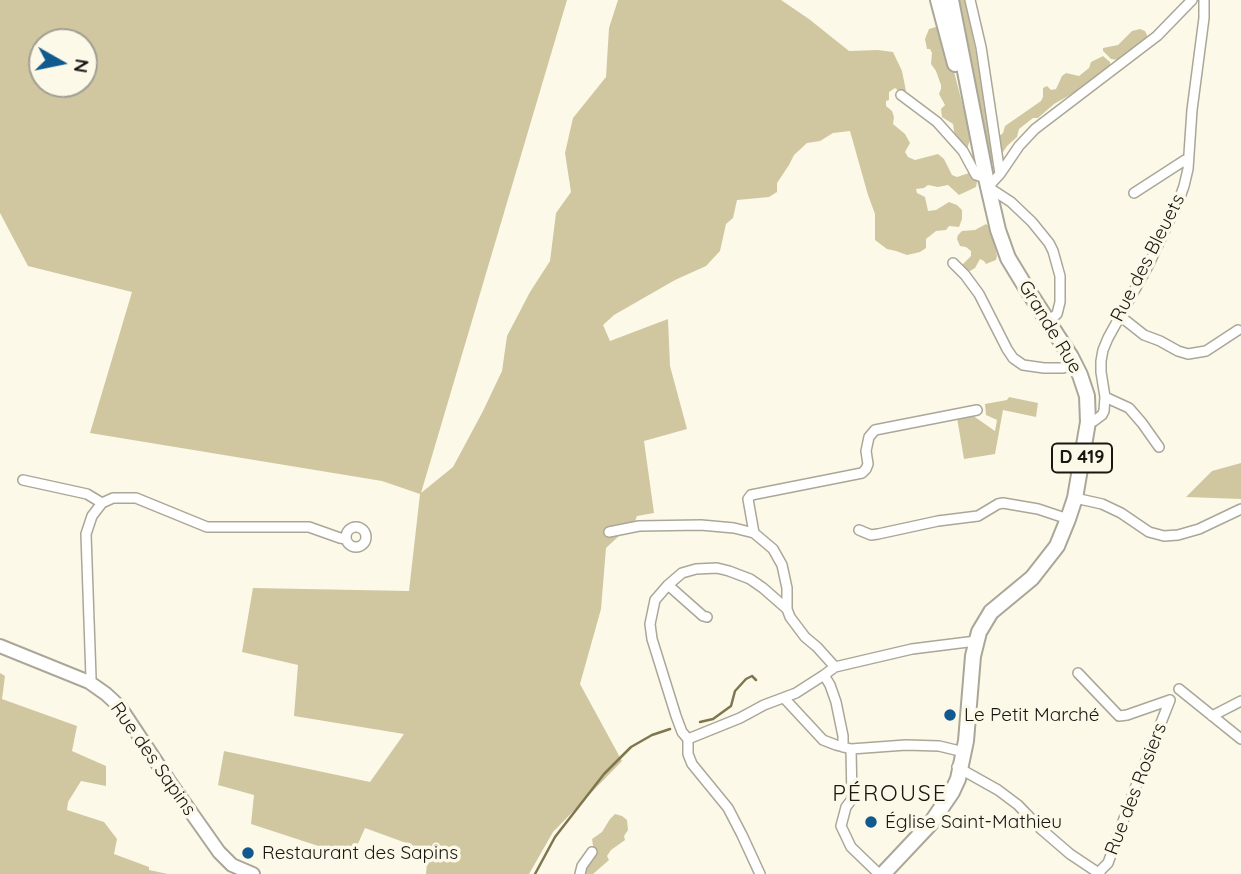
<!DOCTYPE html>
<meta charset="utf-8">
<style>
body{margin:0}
#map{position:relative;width:1241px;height:874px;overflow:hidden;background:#fcf9e9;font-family:Quicksand,sans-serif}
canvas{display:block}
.north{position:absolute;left:28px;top:28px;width:70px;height:70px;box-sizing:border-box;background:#fcf9e9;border:2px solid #a19f93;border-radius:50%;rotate:99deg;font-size:19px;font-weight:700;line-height:28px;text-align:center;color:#191712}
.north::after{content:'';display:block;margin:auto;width:24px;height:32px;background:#115a8e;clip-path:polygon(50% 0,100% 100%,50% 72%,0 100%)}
</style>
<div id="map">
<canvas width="1241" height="874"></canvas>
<div class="north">N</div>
</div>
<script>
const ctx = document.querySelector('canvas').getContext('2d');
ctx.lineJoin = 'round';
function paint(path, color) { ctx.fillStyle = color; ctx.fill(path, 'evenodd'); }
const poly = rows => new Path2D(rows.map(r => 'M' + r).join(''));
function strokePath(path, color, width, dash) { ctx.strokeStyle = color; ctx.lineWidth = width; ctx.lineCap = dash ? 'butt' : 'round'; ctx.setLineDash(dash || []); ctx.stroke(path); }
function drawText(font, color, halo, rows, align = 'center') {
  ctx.font = font + ' Quicksand,sans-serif'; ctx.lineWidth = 7; ctx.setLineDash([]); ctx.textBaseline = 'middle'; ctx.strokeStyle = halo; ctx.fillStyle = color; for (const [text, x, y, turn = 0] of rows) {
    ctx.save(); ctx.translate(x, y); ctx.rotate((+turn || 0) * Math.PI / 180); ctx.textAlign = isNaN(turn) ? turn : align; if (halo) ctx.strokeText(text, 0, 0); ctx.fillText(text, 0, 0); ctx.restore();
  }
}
const green = poly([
 [0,0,567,0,421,493,453,467,483,411,502,371,507,336,530,292,550,261,556,213,571,192,565,153,573,118,606,77,609,28,618,0,781,0,809,19,849,51,878,50,893,52,902,71,906,91,899,91,895,88,889,92,889,100,886,101,886,106,892,111,894,117,893,124,905,134,910,143,905,152,908,157,915,160,938,154,944,159,952,175,957,177,969,173,975,176,977,182,976,187,959,195,948,185,938,187,928,185,924,188,916,189,917,193,925,197,928,211,936,210,949,202,957,205,962,210,962,219,959,227,949,226,946,230,936,231,926,239,926,248,920,252,907,255,896,251,887,249,875,240,875,214,868,195,850,131,833,133,820,141,807,143,794,155,789,165,777,183,777,192,769,197,737,200,733,218,726,224,720,251,706,266,675,280,614,315,603,325,610,341,668,319,670,366,687,429,644,441,654,513,637,516,635,521,606,548,601,609,580,684,622,761,553,832,529,874,426,874,428,851,365,828,352,857,251,824,254,795,218,785,224,751,370,782,404,734,294,716,298,665,242,652,253,588,409,591,420,494,382,481,90,433,132,292,28,266,0,213],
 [42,42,84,42,84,84,42,84],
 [954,0,966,0,993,143,995,160,990,162],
 [939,26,945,37,971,137,967,149,955,138,953,124,942,117,941,109,945,105,939,94,941,89,941,85,936,71,931,64,932,53,930,49,927,49,925,39,929,29],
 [1140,29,1145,31,1147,35,1147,39,1118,60,1111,59,1103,51,1103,48,1118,45,1132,31],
 [1103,56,1110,62,1111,67,1077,91,1054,104,1038,118,1033,118,1019,129,1017,137,1007,146,1001,155,998,137,1003,133,1005,126,1041,101,1043,97,1043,88,1047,86,1051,90,1056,89,1062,76,1066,73,1079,76,1089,68,1091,62],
 [986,224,991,228,997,256,996,260,986,264,984,261,980,259,975,268,970,271,966,270,963,267,963,264,971,256,971,251,966,247,960,246,957,239,958,235,962,231,975,230],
 [1009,397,1038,403,1036,417,1003,410,995,454,964,459,957,418,972,415,995,431,997,420,986,415,985,404,1007,400],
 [1241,463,1241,499,1186,497,1212,471],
 [0,673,5,676,2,699,77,726,72,751,106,766,106,786,81,781,68,802,67,810,104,822,117,839,114,854,149,867,149,870,168,874,0,874],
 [615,814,622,816,627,820,628,830,624,836,625,840,611,850,607,856,609,860,593,874,584,874,589,861,598,851,593,846,592,839,602,832,610,819]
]);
const stream = poly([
 [700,722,713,719,731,706,735,691,746,679,752,676,756,680],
 [535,874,555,837,604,774,631,747,652,735,670,729]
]);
const street = poly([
 [970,0,981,47,1000,174],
 [901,95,937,122,963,151,976,175,986,178],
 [1134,193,1185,160,1188,160],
 [953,263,965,275,979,294,1007,349,1013,358,1023,365,1044,368,1063,368,1075,365],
 [1120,316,1144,335,1160,341,1178,351,1188,354,1206,351,1238,330],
 [1048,321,1057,314,1060,302,1060,276,1053,251,1049,243,1032,222,1011,202,988,187,1000,174,1019,146,1035,129,1157,36,1192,0],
 [1105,397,1129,408,1142,423,1159,447],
 [1088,422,1094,421,1102,415,1104,411,1105,397,1101,372,1101,361,1103,350,1108,338,1149,264,1179,200,1184,186,1188,169,1192,110,1204,18,1204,0],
 [23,480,87,494,102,503],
 [1075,498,1102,504,1121,513,1149,532,1164,536,1178,535,1199,529,1241,509],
 '346 537a10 10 0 1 1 20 0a10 10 0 1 1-20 0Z',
 [859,530,871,535,878,534,938,521,978,516,998,504,1003,503,1038,509,1068,519],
 [609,532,639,526,701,525,734,528,754,533,773,549,782,565,787,588,787,609,790,617,805,637,817,647,835,667],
 [754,533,748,499,751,495,862,473,866,469,868,464,866,451,869,437,875,430,977,410],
 [668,585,703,616,707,617],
 [1078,673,1119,716,1127,715,1170,700],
 [824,675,830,685,836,702,843,736,843,747],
 [89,682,91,678,86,534,92,516,102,503,113,498,136,498,207,527,309,527,340,538,346,539],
 [1179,689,1241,739],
 [784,698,823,740,836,745,851,749,906,745,939,746,964,752],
 [1212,716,1241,701],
 [688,739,740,718,764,705,796,693,824,675,835,667,912,649,976,641],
 [688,739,682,732,676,716,652,639,650,624,655,600,668,585,682,573,696,569,717,568,729,571,750,579,763,588,787,609],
 [688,739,688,754,692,764,728,808,742,835,760,874],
 [851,749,852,799,846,807,841,826,851,847,878,873],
 [957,767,998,790,1018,805,1041,829,1070,854,1100,874],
 [580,874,582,866,592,852],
 [1097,874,1108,863,1134,791,1170,700]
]);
const secondary = poly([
 [0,646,89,682,106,694,120,707,169,781,219,852,232,865,253,874]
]);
const primary = poly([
 [938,0,955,64],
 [883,874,931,823,952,792,958,779,966,741,973,656,979,632,991,612,1032,578,1057,546,1068,519,1075,498,1088,422,1087,396,1080,375,1071,357,1025,286,1008,258,998,230,986,178,951,0]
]);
const markers = [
 [950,715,7,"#115a8e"],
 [871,822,7,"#115a8e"],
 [248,853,7,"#115a8e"]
];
const shields = [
 [1082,458,60]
];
const shieldNames = [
 ["D 419",1082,458]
];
const streetNames = [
 ["Rue des Bleuets",1148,258,-63],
 ["Grande Rue",1050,327,59],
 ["Rue des Sapins",153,759,55],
 ["Rue des Rosiers",1136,789,-69]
];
const poiNames = [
 ["Le Petit Marché",964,715],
 ["Église Saint-Mathieu",885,822],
 ["Restaurant des Sapins",262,853]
];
const quarterNames = [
 ["PÉROUSE",890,794]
];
paint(green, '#d0c7a1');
strokePath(stream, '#7f754e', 2.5);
strokePath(street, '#aba798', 12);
strokePath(secondary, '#aba798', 16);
strokePath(primary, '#aba798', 18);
strokePath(street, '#fff', 9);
strokePath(secondary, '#fff', 12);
strokePath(primary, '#fff', 14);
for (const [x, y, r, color] of markers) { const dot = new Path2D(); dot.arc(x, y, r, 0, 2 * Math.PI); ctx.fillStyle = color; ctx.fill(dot); strokePath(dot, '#fcf9e9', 2.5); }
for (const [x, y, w] of shields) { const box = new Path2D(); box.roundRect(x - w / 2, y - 14.5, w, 29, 5); ctx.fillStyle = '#fcf9e9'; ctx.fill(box); strokePath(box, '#191712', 2); }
drawText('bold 18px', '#191712', null, shieldNames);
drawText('19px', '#191712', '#fcf9e9', streetNames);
drawText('19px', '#191712', '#fcf9e9', poiNames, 'left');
ctx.letterSpacing = '2px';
drawText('23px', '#191712', '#fcf9e9', quarterNames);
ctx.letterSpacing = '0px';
</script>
